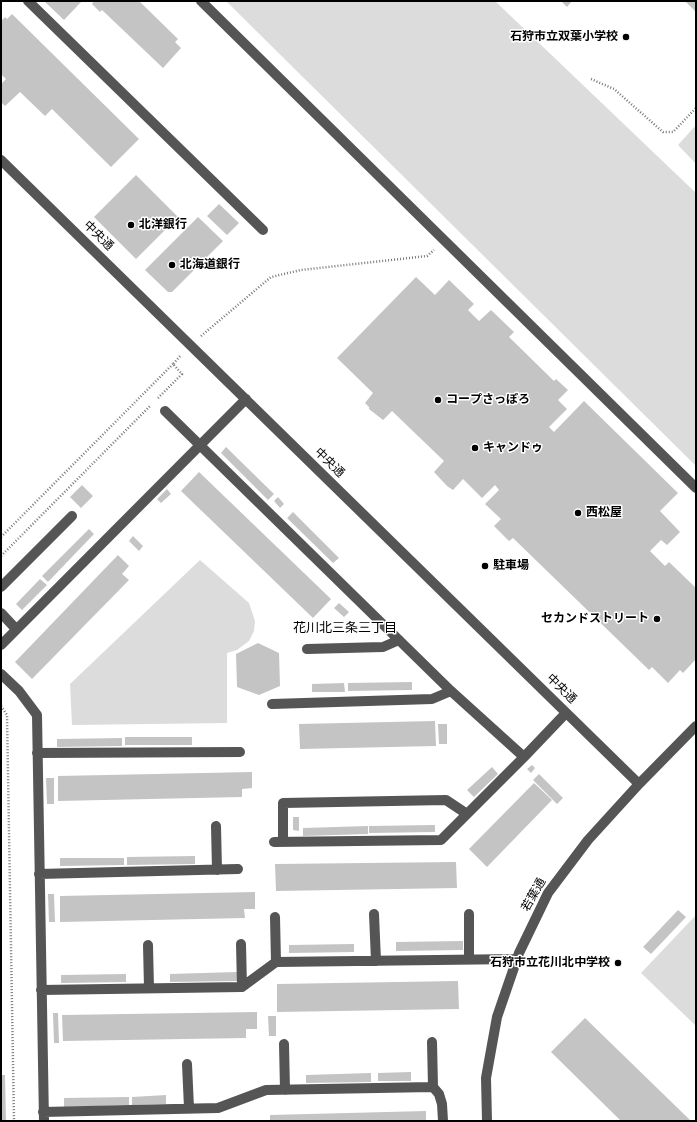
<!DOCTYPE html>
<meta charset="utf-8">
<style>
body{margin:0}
#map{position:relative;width:697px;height:1122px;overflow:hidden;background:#fff;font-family:"DejaVu Sans",sans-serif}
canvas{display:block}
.frame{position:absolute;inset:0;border:2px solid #000;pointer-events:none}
</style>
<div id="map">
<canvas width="697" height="1122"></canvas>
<div class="frame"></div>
</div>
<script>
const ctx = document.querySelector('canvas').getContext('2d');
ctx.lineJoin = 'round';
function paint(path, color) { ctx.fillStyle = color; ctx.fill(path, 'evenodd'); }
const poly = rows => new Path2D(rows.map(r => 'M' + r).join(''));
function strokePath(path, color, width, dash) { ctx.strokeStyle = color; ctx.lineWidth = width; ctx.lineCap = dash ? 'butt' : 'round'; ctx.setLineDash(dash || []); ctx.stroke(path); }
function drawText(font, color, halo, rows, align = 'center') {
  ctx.font = font + ' "DejaVu Sans","Noto Sans JP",sans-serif'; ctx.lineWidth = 3; ctx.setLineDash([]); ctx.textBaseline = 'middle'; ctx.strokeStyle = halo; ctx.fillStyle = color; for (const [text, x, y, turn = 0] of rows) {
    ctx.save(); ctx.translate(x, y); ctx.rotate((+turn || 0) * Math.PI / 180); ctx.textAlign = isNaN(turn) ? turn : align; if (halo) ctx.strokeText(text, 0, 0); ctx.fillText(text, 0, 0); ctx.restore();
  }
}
const green = poly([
 [226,1,495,1,696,193,696,466],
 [696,125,696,164,678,145],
 [200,560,249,603,255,621,254,631,249,641,237,650,227,653,227,723,72,725,70,684],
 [696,915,696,1026,641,973]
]);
const building = poly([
 [44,1,82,1,64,20],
 [94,1,139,1,178,39,175,42,181,48,163,68,102,10,100,12,92,4],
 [561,1,572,1,567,7],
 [685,1,696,1,696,12],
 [12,14,139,139,111,167,52,109,45,116,20,92,5,106,1,102,1,84,6,79,1,74,1,21,5,17,7,19],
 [136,175,178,217,136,259,94,217],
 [219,204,239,223,227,235,207,216],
 [198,217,223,241,172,292,168,292,145,270],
 [416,277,435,295,449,280,474,304,468,310,479,321,491,310,514,332,509,337,554,381,556,379,568,390,558,400,567,409,549,427,554,432,584,401,678,493,660,511,680,532,667,545,661,540,650,551,665,566,669,562,696,588,696,659,683,673,680,670,668,683,652,667,649,670,513,538,509,541,494,526,501,519,485,504,499,490,495,485,482,498,463,479,453,490,447,486,434,472,444,461,392,411,383,420,369,409,369,407,365,403,373,393,337,358],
 [226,447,274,494,268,500,221,453],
 [199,472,331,599,313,618,181,491],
 [82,485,93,496,81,508,70,497],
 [167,489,171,494,161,503,157,499],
 [278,497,284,504,280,508,274,501],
 [293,512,339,558,333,563,287,518],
 [89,529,94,534,48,582,42,576],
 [133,536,143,546,139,551,129,541],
 [118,555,129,566,122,574,129,580,32,679,15,662],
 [40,579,47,585,22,610,16,604],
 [339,603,349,612,344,617,334,608],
 [258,643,279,653,280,686,259,695,237,687,236,654],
 [412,682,412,690,348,691,348,683],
 [344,683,345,692,312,692,312,684],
 [435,721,436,746,300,749,299,724],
 [438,724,447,724,447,744,439,744],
 [125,737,192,737,192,745,125,745],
 [122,738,122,746,57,747,57,739],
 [532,765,535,768,531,773,527,769],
 [492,767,498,774,474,797,467,790],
 [252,772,252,788,242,789,242,797,58,801,58,776],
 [539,774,563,798,557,804,533,780],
 [46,778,54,778,54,804,47,804],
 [534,783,552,800,487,867,469,849],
 [293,817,299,817,299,831,293,830],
 [435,825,435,832,369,833,369,826],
 [368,826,368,834,303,836,303,828],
 [195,856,195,864,127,865,127,857],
 [60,858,124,858,124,865,60,866],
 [456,862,457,888,276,891,275,864],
 [255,892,255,909,244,909,245,918,60,922,60,896],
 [48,894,54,894,55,922,49,922],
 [678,910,686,917,651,954,643,947],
 [463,941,463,950,396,951,396,942],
 [354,944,354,952,289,953,289,945],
 [237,972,237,981,170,982,170,974],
 [126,974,126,982,61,983,61,975],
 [458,981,459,1009,277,1012,277,984],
 [257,1012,257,1029,246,1029,246,1038,63,1041,62,1015],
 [53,1013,58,1013,59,1043,54,1043],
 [268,1016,276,1016,276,1036,269,1036],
 [585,1018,691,1121,621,1121,551,1052],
 [411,1072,411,1081,378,1081,378,1073],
 [371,1073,371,1082,306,1083,306,1075],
 [1,1075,5,1075,6,1121,1,1121],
 [166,1095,166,1104,132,1105,132,1097],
 [129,1097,129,1105,64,1107,64,1098],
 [426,1111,426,1121,270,1121,270,1115]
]);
const path = poly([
 [591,79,614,89,663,132,673,132,696,108],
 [201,336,271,277,301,270,427,256,434,250],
 [158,398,182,374,173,364,181,355],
 [1,537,173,364],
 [1,556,151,405],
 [1,706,7,715,14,1121]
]);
const minor = poly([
 [28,1,263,230],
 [201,1,696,488],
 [1,160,639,784],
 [165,411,451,691,524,757],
 [1,587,72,516],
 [1,613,16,629],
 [1,645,246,399],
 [307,649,383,647,399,640],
 [1,674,19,691,37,715,44,1121],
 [272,704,432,699,451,691],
 [37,753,240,752],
 [216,826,217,870],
 [274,842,441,840,524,757,566,713],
 [283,842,283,803,446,800,467,814],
 [39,874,238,869],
 [374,914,376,961],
 [469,914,469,959],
 [275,917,276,962],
 [241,944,242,987],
 [148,945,149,988],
 [41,990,242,987,276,962,517,959],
 [432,1042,433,1087],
 [284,1044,285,1090],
 [187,1064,189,1108],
 [43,1112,218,1108,266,1090,433,1087,439,1094,442,1104,443,1121],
 [487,1121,486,1078,497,1017,519,953,548,893,588,840,639,784,696,726]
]);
const markers = [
 [626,37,4,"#000"],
 [131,225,4,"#000"],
 [172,265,4,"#000"],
 [438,400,4,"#000"],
 [475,448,4,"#000"],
 [578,513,4,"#000"],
 [485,566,4,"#000"],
 [657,619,4,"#000"],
 [618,963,4,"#000"]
];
const poiNames = [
 ["石狩市立双葉小学校",618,37,"right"],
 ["北洋銀行",139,225],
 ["北海道銀行",180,265],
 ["コープさっぽろ",446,400],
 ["キャンドゥ",483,448],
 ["西松屋",586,513],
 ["駐車場",493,566],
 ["セカンドストリート",649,619,"right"],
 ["石狩市立花川北中学校",610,963,"right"]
];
const streetNames = [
 ["中央通",98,236,44],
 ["中央通",329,463,44],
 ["中央通",561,689,44],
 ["若葉通",534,895,-60]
];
const neighbourhoodNames = [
 ["花川北三条三丁目",345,629]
];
paint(green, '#dcdcdc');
paint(building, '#c4c4c4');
strokePath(path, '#777', 2.5, [1, 2]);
strokePath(minor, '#555', 10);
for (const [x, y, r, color] of markers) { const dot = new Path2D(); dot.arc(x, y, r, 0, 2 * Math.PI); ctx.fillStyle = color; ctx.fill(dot); strokePath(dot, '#fff', 1.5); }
drawText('bold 12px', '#000', '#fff', poiNames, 'left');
drawText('12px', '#000', '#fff', streetNames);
drawText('13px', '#000', '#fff', neighbourhoodNames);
</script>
